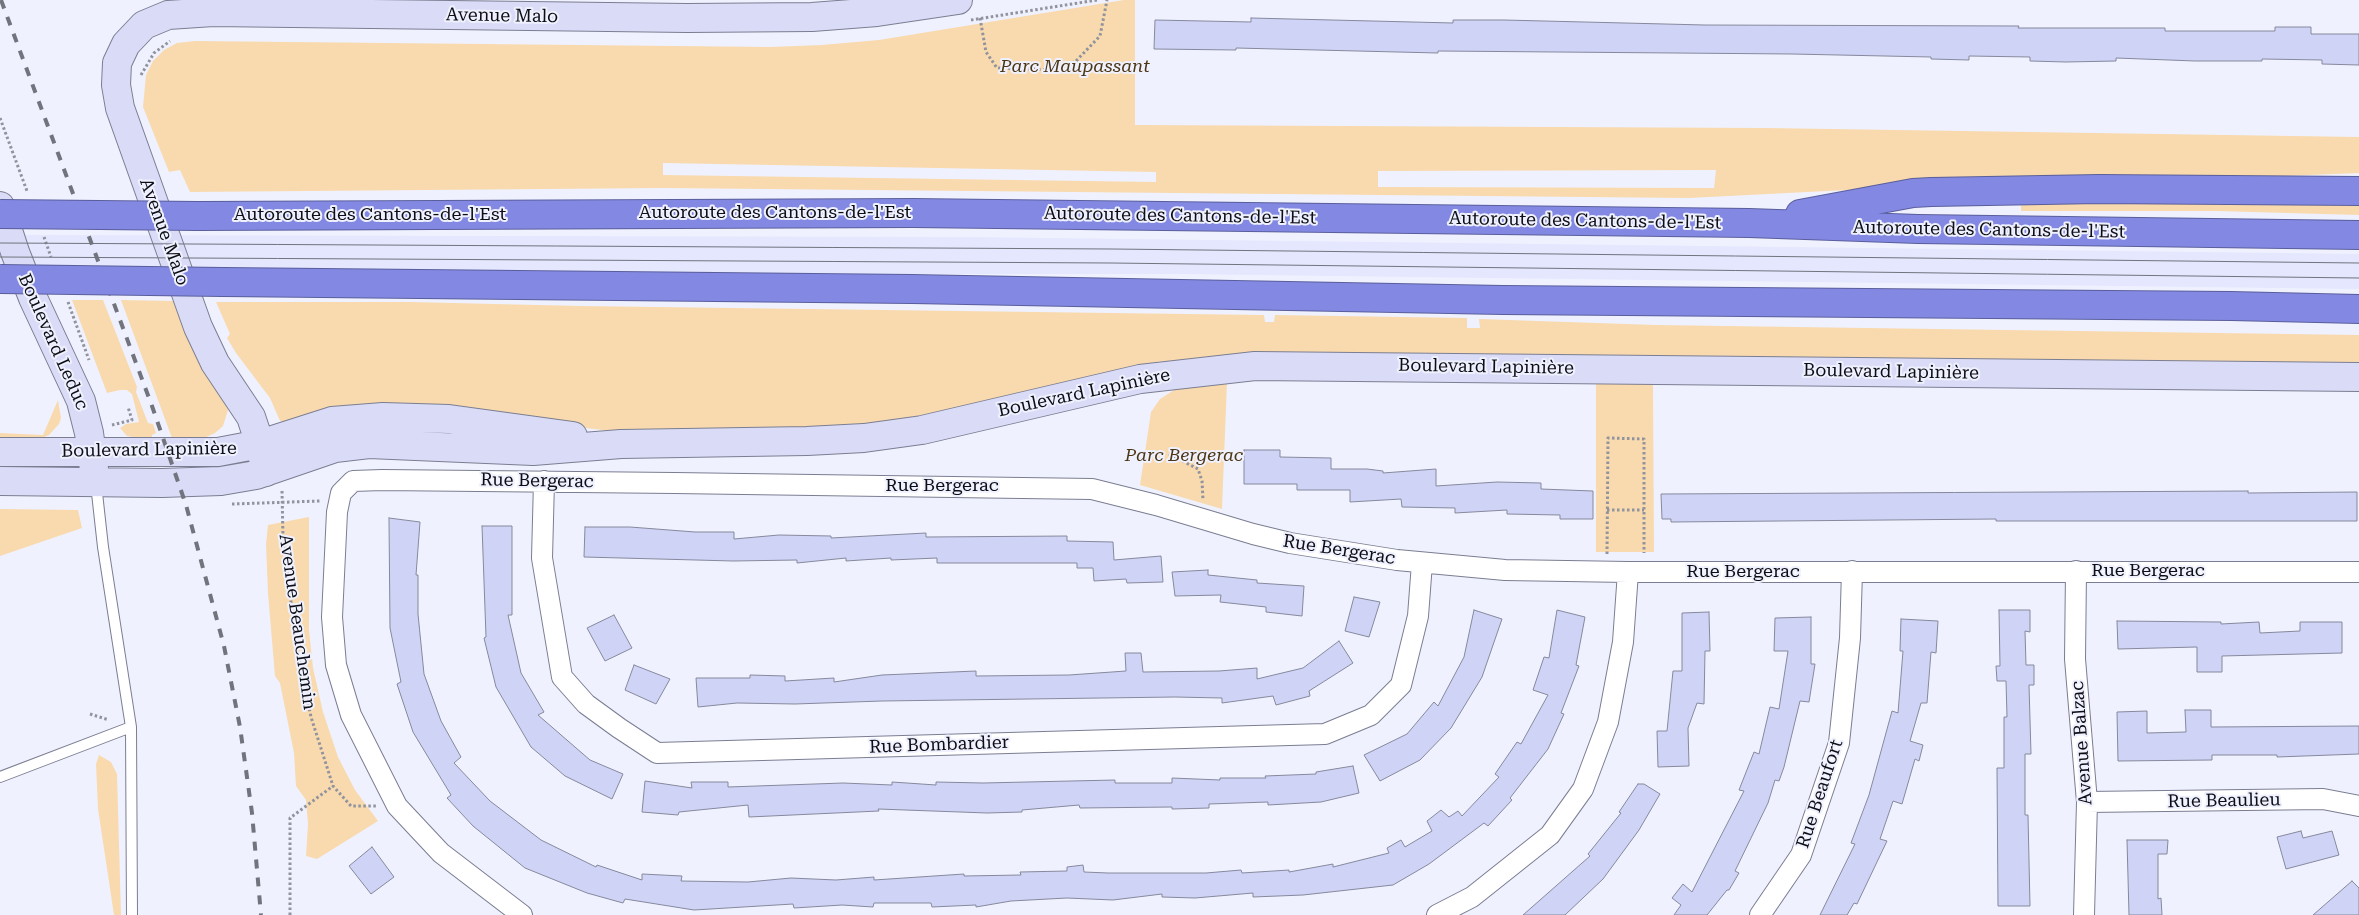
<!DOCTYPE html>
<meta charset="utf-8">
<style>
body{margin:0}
canvas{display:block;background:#eff1fe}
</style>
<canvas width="2359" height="915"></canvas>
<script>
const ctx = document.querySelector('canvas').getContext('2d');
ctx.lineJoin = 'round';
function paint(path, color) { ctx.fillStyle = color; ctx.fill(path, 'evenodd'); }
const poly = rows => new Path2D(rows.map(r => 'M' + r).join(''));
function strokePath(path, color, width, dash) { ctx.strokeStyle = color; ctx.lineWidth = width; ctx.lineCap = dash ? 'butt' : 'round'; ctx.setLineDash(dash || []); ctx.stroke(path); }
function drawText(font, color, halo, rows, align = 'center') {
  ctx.font = font + ' "Roboto Serif",serif'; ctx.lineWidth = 4; ctx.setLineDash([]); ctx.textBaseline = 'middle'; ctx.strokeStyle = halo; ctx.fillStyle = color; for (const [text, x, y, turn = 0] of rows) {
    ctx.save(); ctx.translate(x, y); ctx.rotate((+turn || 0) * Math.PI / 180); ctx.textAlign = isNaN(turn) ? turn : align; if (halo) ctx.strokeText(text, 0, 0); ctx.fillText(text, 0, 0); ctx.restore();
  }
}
const built = poly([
 [0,235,965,237,2359,254,2359,289,1180,274,757,274,0,266]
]);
const green = poly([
 [1124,0,1135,0,1135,125,1765,128,2359,137,2359,173,2283,176,2049,175,1847,190,1689,198,663,188,190,192,180,170,169,172,143,107,146,75,153,61,164,50,177,43,195,41,770,47,822,45,879,40],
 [663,163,1156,172,1156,182,663,175],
 [1716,170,1714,188,1378,187,1378,171],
 [2021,201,2359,203,2359,215,2216,211,2021,211],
 [72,300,103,300,137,387,136,392,148,423,153,424,156,433,152,435,152,440,127,436,120,428,126,424,139,422,132,394,127,390,120,390,107,393],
 [121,300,176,301,228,410,223,426,215,433,202,439,172,438],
 [216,302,410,302,580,306,1264,315,1265,322,1274,322,1275,315,1467,318,1467,328,1480,328,1479,319,1656,325,2359,335,2359,363,1274,352,1156,362,958,409,858,426,619,432,569,426,280,421,270,398,236,353,227,338,230,334],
 [1227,382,1222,509,1140,485,1151,412,1160,399,1174,390,1187,385],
 [1596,383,1653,384,1654,552,1596,552],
 [58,400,61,418,59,424,49,435,42,438,0,440,0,433,43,435],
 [0,509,78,510,82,528,0,556],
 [309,517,309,630,313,668,323,712,338,757,355,790,378,821,317,859,306,856,308,824,306,800,296,786,294,753,280,683,275,676,268,593,266,544,268,525],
 [99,755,111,762,117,774,121,915,114,915,98,809,96,764]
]);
const building = poly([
 [1251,18,1453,23,1453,20,1504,20,1705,25,2019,26,2018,28,2165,28,2165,31,2275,31,2275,27,2311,27,2311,34,2359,34,2359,65,2322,64,2322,60,2262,59,2262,61,2195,61,2116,58,2116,61,2066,62,2030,61,2030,57,1969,56,1969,60,1931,59,1931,57,1792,54,1438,51,1438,53,1236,48,1236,50,1154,49,1155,20,1251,22,1251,18],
 [1244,450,1280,450,1280,457,1331,458,1331,469,1367,469,1383,471,1383,473,1436,469,1436,486,1497,482,1541,483,1541,489,1593,491,1593,519,1560,519,1560,515,1507,514,1507,510,1455,513,1455,508,1402,507,1401,499,1350,502,1350,490,1297,490,1297,484,1244,484,1244,450],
 [2248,491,2248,493,2357,492,2357,521,1996,521,1996,519,1671,522,1671,519,1662,519,1661,494,2248,491],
 [389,518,420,522,416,575,418,575,418,614,424,674,441,721,461,757,454,763,490,801,541,840,596,867,597,865,642,880,642,874,682,876,681,881,748,882,791,878,836,880,874,877,874,880,964,874,964,876,1021,875,1020,872,1067,871,1067,867,1083,865,1084,872,1108,873,1206,873,1241,870,1242,873,1289,870,1289,872,1333,864,1333,867,1389,853,1387,848,1401,840,1405,847,1432,831,1427,821,1441,810,1449,817,1458,811,1462,816,1499,777,1495,774,1517,742,1521,744,1548,695,1533,690,1544,657,1549,658,1557,610,1585,617,1576,665,1579,666,1561,713,1564,714,1548,749,1510,798,1512,800,1488,826,1484,823,1429,864,1393,885,1303,895,1253,897,1253,893,1195,898,1162,897,1162,894,1113,900,1067,898,1011,901,976,907,976,905,932,907,931,903,874,903,873,907,842,905,794,908,793,904,694,910,625,899,623,903,587,893,525,868,473,826,447,798,451,795,413,732,397,684,401,682,390,628,389,518],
 [482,526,512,526,512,615,508,615,521,673,544,712,538,715,590,760,623,774,612,799,565,776,531,747,496,687,484,638,486,637,482,526],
 [585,527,630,527,695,532,734,532,734,539,779,535,831,536,831,538,926,533,926,537,1067,536,1067,541,1113,542,1114,560,1161,556,1163,582,1127,583,1126,579,1094,581,1093,568,1077,568,1077,563,937,563,937,558,891,560,891,558,846,561,846,558,797,563,797,560,733,561,584,557,585,527],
 [1208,570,1208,575,1257,580,1257,583,1304,586,1302,616,1266,612,1266,607,1220,602,1221,595,1175,596,1172,572,1208,570],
 [1354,597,1380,602,1369,637,1345,631,1354,597],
 [1474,610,1502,619,1482,677,1451,728,1420,760,1380,781,1364,755,1407,734,1434,702,1438,706,1464,657,1474,610],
 [1999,610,2030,610,2030,632,2025,631,2026,665,2034,665,2034,685,2029,685,2031,754,2025,754,2025,815,2028,815,2030,906,1998,906,1997,768,2004,768,2004,717,2007,717,2006,681,1997,681,1996,666,2000,666,1999,610],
 [1709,612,1710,651,1705,651,1704,704,1697,703,1688,728,1689,766,1658,767,1657,731,1667,731,1673,671,1682,671,1682,613,1709,612],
 [614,615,632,648,605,661,587,628,614,615],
 [1811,617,1811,664,1815,664,1809,702,1800,701,1784,767,1779,781,1775,780,1768,803,1735,871,1739,873,1729,890,1727,890,1707,915,1674,915,1681,905,1672,898,1683,884,1692,892,1744,791,1739,790,1754,752,1759,754,1770,707,1779,709,1788,651,1774,651,1775,618,1811,617],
 [1901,619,1938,621,1936,653,1931,652,1927,703,1921,703,1910,741,1923,745,1919,761,1915,759,1902,804,1893,801,1880,839,1887,841,1857,904,1854,903,1847,915,1820,915,1855,844,1851,843,1869,795,1892,711,1898,713,1903,651,1900,651,1901,619],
 [2117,621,2221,622,2221,624,2259,622,2260,633,2300,631,2300,622,2342,622,2342,653,2222,656,2222,672,2197,672,2197,647,2118,649,2117,621],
 [1339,641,1353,663,1309,691,1310,696,1276,705,1273,696,1222,703,1222,698,1175,697,882,701,795,704,737,703,698,707,696,678,750,678,750,675,785,676,785,681,834,678,834,682,882,675,976,671,976,676,1069,675,1126,671,1125,653,1141,653,1143,672,1219,671,1257,668,1257,679,1303,668,1339,641],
 [634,665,670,679,656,704,625,690,634,665],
 [2185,710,2211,710,2211,727,2359,726,2359,754,2277,757,2277,755,2212,755,2212,760,2118,761,2117,712,2147,711,2147,733,2186,732,2185,710],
 [1353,766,1359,793,1321,802,1268,805,1268,802,1209,804,1209,808,1172,809,1172,807,1080,808,1079,805,1022,810,1022,812,987,813,878,809,879,811,749,817,748,805,679,812,678,815,642,812,645,781,692,788,691,782,728,782,728,787,843,783,892,785,892,782,936,785,936,782,983,783,1115,780,1115,783,1172,783,1172,778,1220,780,1220,778,1266,778,1265,776,1316,774,1316,772,1353,766],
 [1638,784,1644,784,1660,794,1639,830,1603,879,1565,915,1523,915,1590,856,1588,854,1621,813,1619,812,1638,784],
 [2301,831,2303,838,2332,831,2339,855,2286,869,2277,837,2301,831],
 [2127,840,2168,840,2167,854,2158,854,2158,899,2161,898,2162,915,2129,915,2127,840],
 [372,847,394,877,371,894,349,866,372,847],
 [2352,881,2359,888,2359,915,2313,915,2352,881]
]);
const path = poly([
 [980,18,986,52,997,68,1056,70,1076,61,1100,36,1107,0],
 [971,20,1097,0],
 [141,75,154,53,170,41],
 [0,118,27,191],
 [44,237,51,257],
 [68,302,89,360],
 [112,425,132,420,128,407],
 [1169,454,1198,469,1202,481,1203,500],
 [282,491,283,538,297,650,311,717,333,786,351,806,377,806],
 [232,504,320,501],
 [1607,510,1644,510],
 [1607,554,1608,438,1644,439,1644,553],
 [90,714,109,720],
 [290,915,290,818,333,786]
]);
const lane = poly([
 [96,484,103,547,131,727,132,915],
 [0,777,131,727]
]);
const street = poly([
 [544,481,542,558,562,677,586,704,619,728,657,753,1325,734,1371,715,1401,685,1418,616,1422,563],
 [2076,571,2075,659,2087,802,2084,915],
 [2087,802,2323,799,2359,806],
 [522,915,441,853,397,806,351,715,336,665,332,617,337,512,341,493,353,481,382,480,674,483,1092,489,1156,505,1253,534,1290,543,1397,560,1505,570,1628,572,2359,572],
 [1437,915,1472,897,1550,835,1583,789,1608,722,1623,642,1628,572],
 [1760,915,1801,855,1839,743,1850,638,1852,571]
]);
const secondary = poly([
 [0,206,15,252,33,298,81,401,89,433,94,469],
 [0,452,218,452,260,444,332,421,383,417,449,419,573,436],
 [266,472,260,444,251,417,215,363,198,327,120,108,116,85,117,63,126,44,144,25,168,15,213,12,687,18,812,17,877,12,958,0],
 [0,481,162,483,221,481,256,475,335,448,369,444,533,451,621,444,807,441,864,438,922,430,1140,379,1255,366,2359,377]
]);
const highway = poly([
 [1800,214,1913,193,1931,192,2099,189,2359,191],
 [198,216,913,213,1749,223,1918,229,2359,235],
 [223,282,912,289,1503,300,2231,306,2359,309]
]);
const tram = poly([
 [0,243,1112,249,2359,263],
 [0,257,1111,263,2359,278]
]);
const rail = poly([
 [1,0,152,406,186,505,224,646,240,727,252,813,261,915]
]);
const highwayBridge = poly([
 [0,214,198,216],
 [0,279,223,282]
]);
const streetNames = [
 ["Avenue Malo",502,16,1],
 ["Autoroute des Cantons-de-l'Est",775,213],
 ["Autoroute des Cantons-de-l'Est",370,215],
 ["Autoroute des Cantons-de-l'Est",1180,216,1],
 ["Autoroute des Cantons-de-l'Est",1585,221,1],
 ["Autoroute des Cantons-de-l'Est",1989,230,1],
 ["Avenue Malo",164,232,70],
 ["Boulevard Leduc",53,342,66],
 ["Boulevard Lapinière",1486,367,1],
 ["Boulevard Lapinière",1891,372,1],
 ["Boulevard Lapinière",1084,393,-12],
 ["Boulevard Lapinière",149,450,-1],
 ["Rue Bergerac",537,481,1],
 ["Rue Bergerac",942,486],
 ["Rue Bergerac",1339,550,9],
 ["Rue Bergerac",2148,571],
 ["Rue Bergerac",1743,572],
 ["Avenue Beauchemin",297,622,82],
 ["Avenue Balzac",2082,743,-94],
 ["Rue Bombardier",939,745,-2],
 ["Rue Beaufort",1820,794,-72],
 ["Rue Beaulieu",2224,801,-1]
];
const parkNames = [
 ["Parc Maupassant",1075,67],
 ["Parc Bergerac",1184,456]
];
paint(built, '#e4e7fe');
paint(green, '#f9daae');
paint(building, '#cfd3f5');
strokePath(building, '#86899d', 1);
strokePath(lane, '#7b7e92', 12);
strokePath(street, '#7b7e92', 22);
strokePath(secondary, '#7b7e92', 30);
strokePath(highway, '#5a5e9b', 30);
strokePath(path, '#91939d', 3, [2.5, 2.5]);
strokePath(lane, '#fff', 10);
strokePath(street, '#fff', 20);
strokePath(secondary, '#dadcf7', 28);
strokePath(highway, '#8389e3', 28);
strokePath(tram, '#71737d', 1);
strokePath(rail, '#71737d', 4, [9, 9]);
strokePath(highwayBridge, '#5a5e9b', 30, []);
strokePath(highwayBridge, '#8389e3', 28);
drawText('18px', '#0d0e15', '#eff1fe', streetNames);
drawText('italic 18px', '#4c3613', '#eff1fe', parkNames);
</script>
